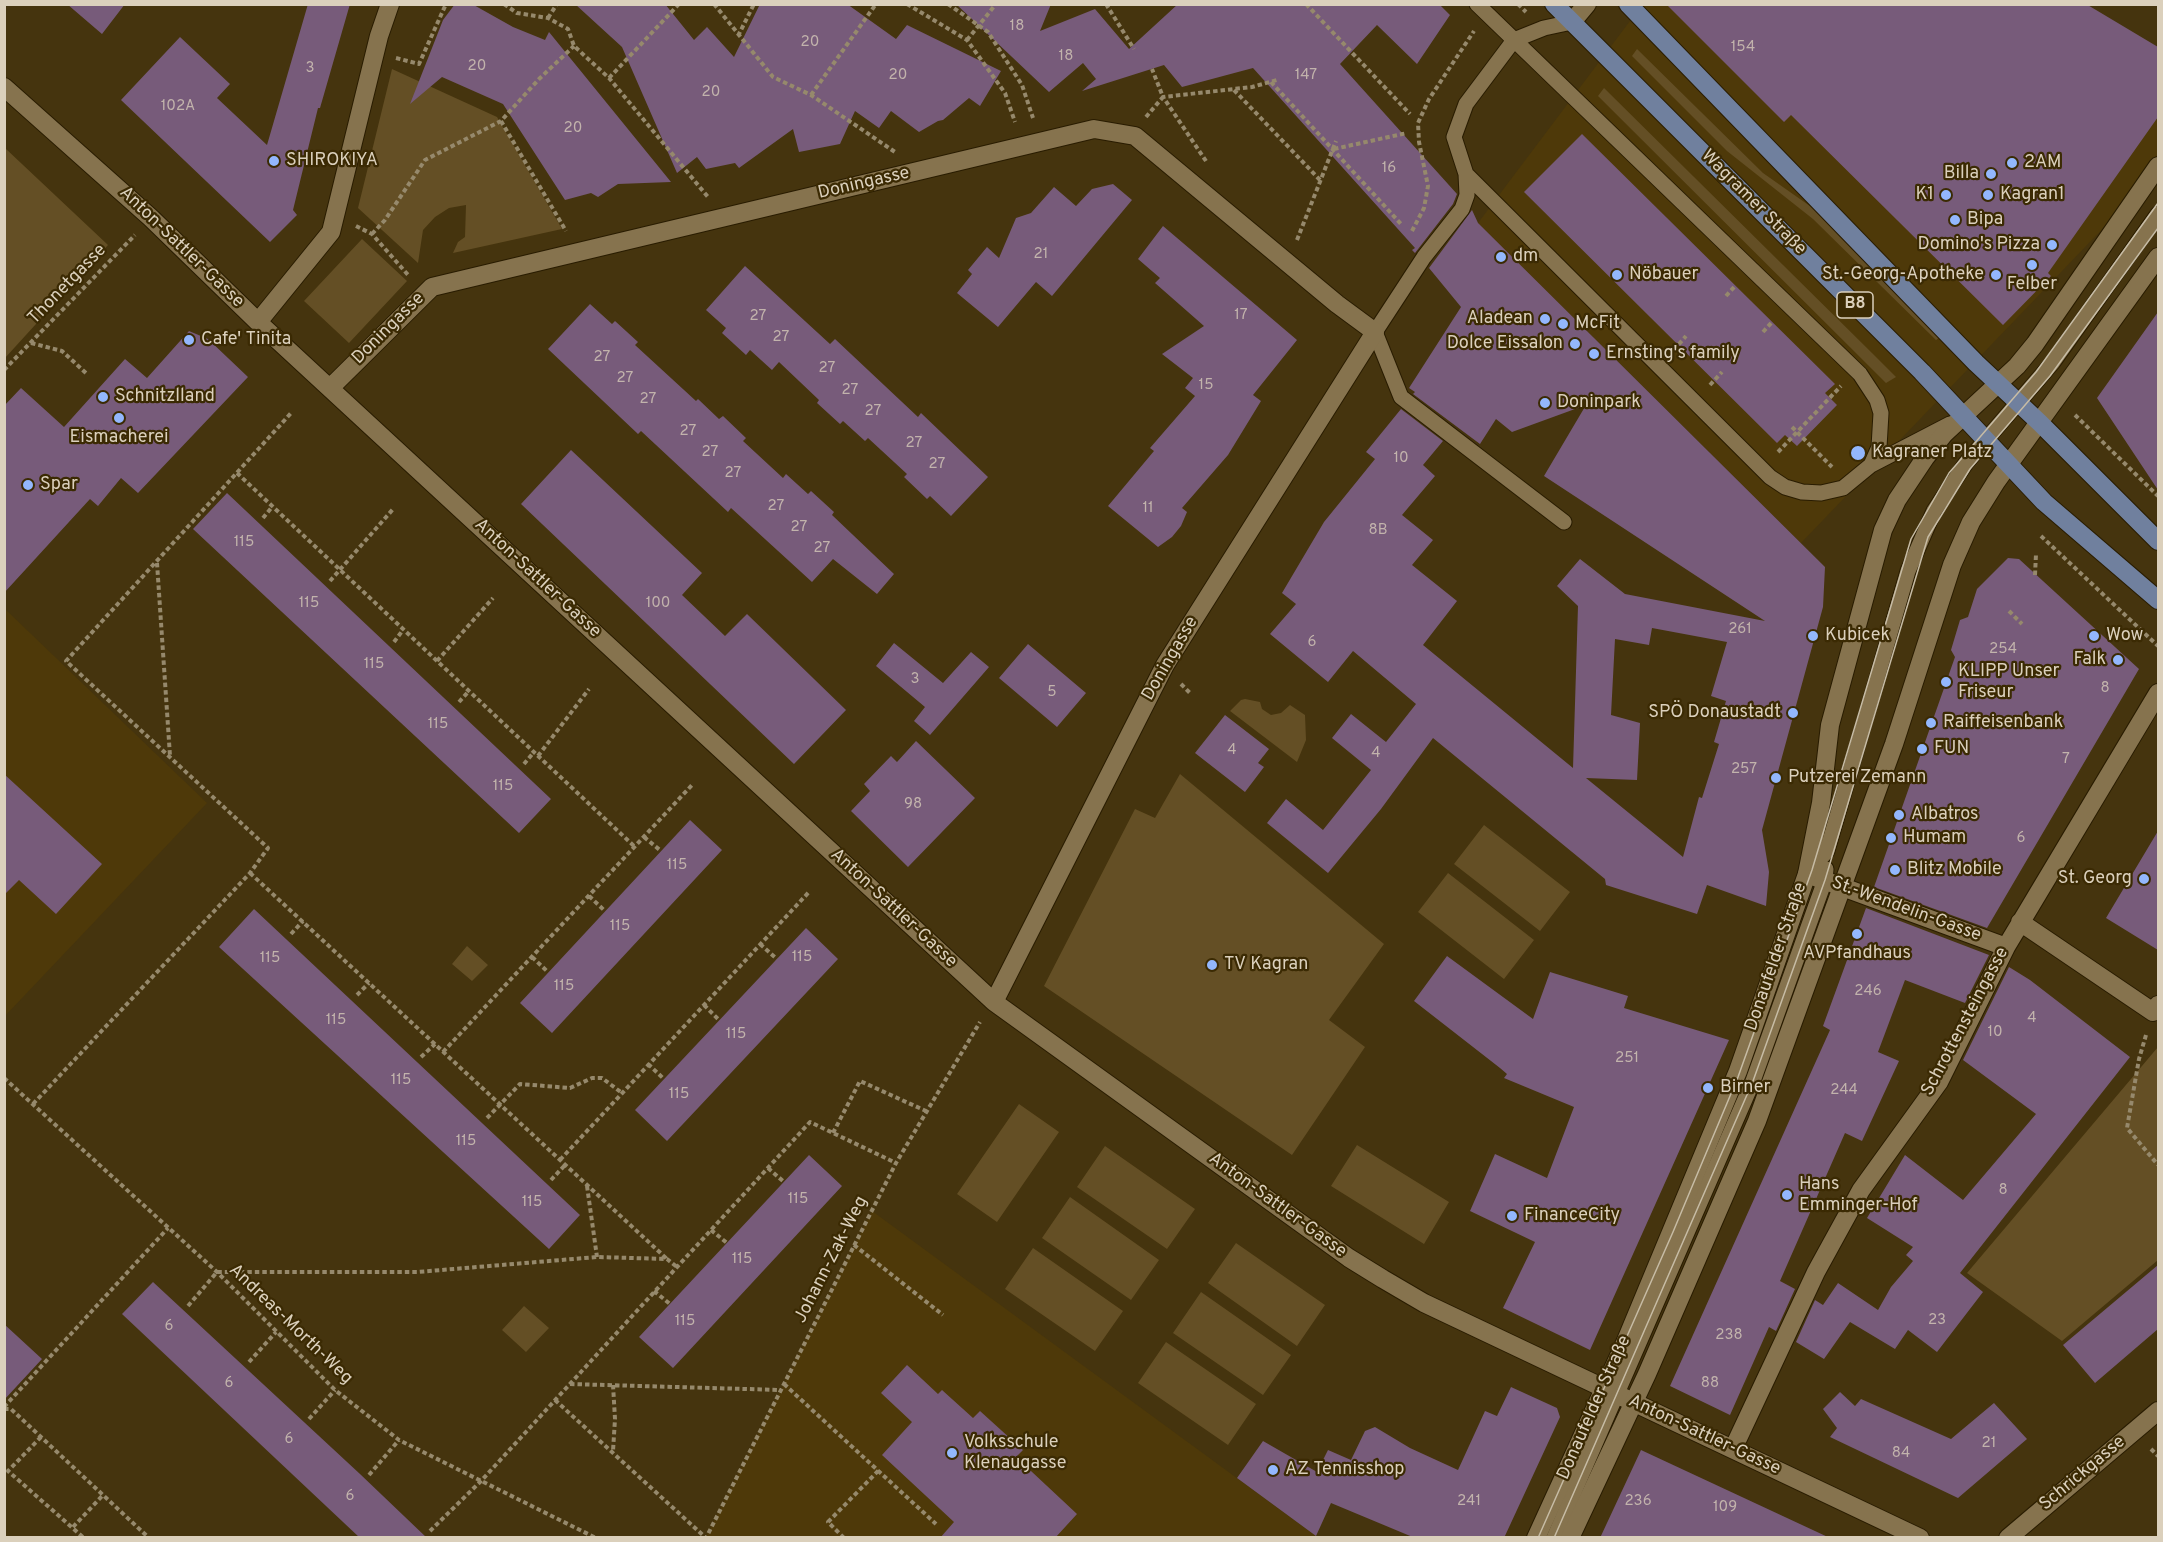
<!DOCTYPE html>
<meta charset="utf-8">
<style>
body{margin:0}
#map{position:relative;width:2163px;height:1542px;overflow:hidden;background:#45340e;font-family:Overpass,sans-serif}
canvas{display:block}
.frame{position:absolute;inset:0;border:6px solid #dbd0bc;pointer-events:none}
</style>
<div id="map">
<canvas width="2163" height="1542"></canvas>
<div class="frame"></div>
</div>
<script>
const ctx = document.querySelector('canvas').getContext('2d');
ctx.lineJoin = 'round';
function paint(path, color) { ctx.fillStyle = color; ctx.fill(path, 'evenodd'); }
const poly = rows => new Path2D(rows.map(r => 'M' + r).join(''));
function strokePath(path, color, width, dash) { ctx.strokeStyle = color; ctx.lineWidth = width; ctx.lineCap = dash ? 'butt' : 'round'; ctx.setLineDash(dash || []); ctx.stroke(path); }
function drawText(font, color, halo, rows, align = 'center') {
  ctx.font = font + ' Overpass,sans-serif'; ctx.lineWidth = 4.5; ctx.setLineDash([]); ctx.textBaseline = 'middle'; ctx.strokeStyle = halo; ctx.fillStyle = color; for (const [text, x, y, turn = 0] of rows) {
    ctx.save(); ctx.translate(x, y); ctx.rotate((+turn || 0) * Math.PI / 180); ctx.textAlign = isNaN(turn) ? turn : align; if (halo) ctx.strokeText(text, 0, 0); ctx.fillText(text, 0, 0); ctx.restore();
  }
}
const built = poly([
 [1642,5,2016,5,2158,86,2158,171,1801,543,1478,223],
 [4,608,207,803,5,1016,4,1016],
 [872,1211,1316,1536,1315,1538,706,1537]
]);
const green = poly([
 [1637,49,1763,173,1817,211,1943,335,1936,340,1813,219,1727,151,1632,56],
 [392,69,497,117,562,229,453,253,458,242,465,237,466,205,449,208,435,217,423,230,418,263,358,208],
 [1604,88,1872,353,1896,377,1886,383,1598,96],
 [5,148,108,245,5,358,4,358],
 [362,239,407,281,349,343,304,301],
 [1245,699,1260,702,1262,709,1271,715,1281,713,1290,705,1305,715,1306,740,1297,762,1230,711,1241,700],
 [1180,774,1384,944,1329,1020,1365,1047,1292,1155,1044,986,1135,809,1155,818],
 [1484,825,1570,892,1540,931,1454,864],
 [1448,873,1534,940,1504,979,1418,912],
 [467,946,488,965,472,981,452,964],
 [2158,1047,2158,1260,2062,1341,1967,1273],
 [1019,1104,1059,1132,997,1222,957,1194],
 [1357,1145,1449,1202,1424,1244,1331,1186],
 [1105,1146,1195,1209,1167,1249,1077,1187],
 [1070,1197,1159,1260,1131,1300,1042,1238],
 [1236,1243,1325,1305,1297,1346,1208,1283],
 [1033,1248,1123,1311,1095,1351,1005,1289],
 [1201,1292,1291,1355,1263,1395,1173,1333],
 [524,1306,549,1328,526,1352,502,1330],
 [1166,1342,1256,1404,1228,1445,1138,1383]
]);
const building = poly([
 [67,4,125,4,102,34],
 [308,4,350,4,320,108,318,108,293,210,297,215,270,242,121,100,180,37,230,84,217,98,267,145],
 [455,4,472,4,513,27,545,40,549,32,671,182,618,184,598,197,591,193,565,200,503,104,442,77,410,104,443,20],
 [575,4,665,4,694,40,707,27,734,57,760,4,847,4,896,39,907,25,1001,71,980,106,969,98,943,120,938,121,919,132,891,111,879,128,855,111,840,144,799,152,793,129,739,168,735,163,706,169,697,157,677,173,622,47],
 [956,4,1051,4,1040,31,1095,9,1129,49,1178,4,1439,4,1450,15,1417,64,1377,25,1340,64,1457,194,1453,204,1415,253,1412,250,1415,248,1253,68,1182,87,1164,65,1082,91,1096,79,1083,63,1049,92],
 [1666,4,2086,4,2158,47,2158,117,2048,273,2051,276,2003,325,1791,115,1784,122],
 [1582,134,1835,384,1825,393,1837,405,1797,446,1785,435,1777,443,1524,192],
 [1113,184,1132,200,1052,296,1036,282,998,327,957,293,972,274,968,270,987,247,999,258,1016,218,1031,213,1054,187,1076,206,1092,189],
 [1472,210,1478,223,1825,567,1823,607,1762,830,1769,872,1766,906,1707,885,1697,914,1606,885,1605,879,1433,738,1381,809,1328,873,1267,823,1286,799,1323,830,1371,770,1332,738,1351,714,1386,742,1416,704,1353,651,1328,682,1270,634,1296,604,1282,593,1324,522,1375,459,1366,452,1401,409,1443,441,1423,465,1435,476,1402,515,1433,540,1412,565,1457,601,1423,645,1573,768,1578,606,1557,586,1580,559,1625,594,1765,621,1544,476,1586,405,1512,432,1496,419,1480,444,1413,394,1415,392,1409,388,1461,307,1429,268],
 [1652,628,1727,642,1711,696,1726,701,1714,742,1719,744,1702,798,1699,797,1683,857,1586,778,1637,780,1640,723,1611,715,1615,639,1649,645],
 [1163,226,1297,340,1253,395,1261,401,1228,455,1182,508,1187,512,1181,526,1172,537,1158,547,1108,506,1154,451,1150,448,1195,396,1185,388,1193,378,1162,354,1204,326,1155,283,1160,278,1138,259],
 [745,266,830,344,835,339,918,417,921,413,988,477,951,516,930,496,927,499,904,477,907,474,868,438,865,441,843,421,840,424,817,403,819,400,779,362,772,370,750,350,746,355,722,333,726,328,706,310],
 [590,304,612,324,615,321,638,342,635,345,696,401,698,399,719,419,723,416,746,438,743,441,783,478,786,474,808,494,811,491,834,512,832,515,894,574,877,594,833,559,812,582,731,508,728,512,641,431,638,434,548,349],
 [2158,312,2158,490,2097,398],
 [189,331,208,339,248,377,138,493,121,478,98,506,90,499,4,593,4,406,21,388,64,427,125,359,147,378],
 [571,450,702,573,682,595,725,636,747,614,846,710,794,764,521,504],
 [227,493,551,799,519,833,193,529],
 [2008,558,2019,559,2139,669,1987,928,1874,887,1955,657,1951,650,1960,620,1968,617,1977,589],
 [894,643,943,683,971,652,989,667,930,735,914,721,925,707,876,666],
 [1028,644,1086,693,1057,727,999,678],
 [1225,715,1269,749,1258,763,1264,767,1245,792,1195,753],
 [916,741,975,798,908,867,851,811,870,791,864,784,891,756,897,762],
 [4,774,102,864,56,914,19,880,4,895],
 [690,820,722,850,552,1033,520,1003],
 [2158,831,2158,950,2106,918],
 [1866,908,1989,955,1965,1003,1905,980,1878,1052,1899,1061,1862,1141,1845,1133,1780,1281,1795,1289,1776,1331,1769,1327,1730,1415,1670,1386,1830,1030,1823,1026],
 [254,909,580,1215,549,1249,219,947],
 [806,928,838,959,667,1141,635,1110],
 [1447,956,1533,1019,1550,972,1628,996,1624,1008,1729,1040,1590,1350,1503,1308,1535,1242,1470,1211,1495,1154,1547,1178,1574,1107,1504,1078,1507,1074,1500,1068,1414,1001],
 [2009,967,2030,980,2130,1057,1960,1273,1983,1292,1937,1352,1908,1330,1895,1349,1850,1322,1824,1359,1796,1342,1815,1300,1823,1305,1838,1283,1878,1310,1891,1287,1913,1261,1906,1255,1913,1247,1867,1218,1905,1155,1963,1200,2036,1114,1963,1060],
 [809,1155,842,1186,673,1368,639,1337],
 [2158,1265,2158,1329,2095,1383,2063,1345],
 [153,1282,360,1474,427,1538,360,1538,122,1314],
 [4,1324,42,1359,4,1400],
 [907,1365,938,1394,942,1390,973,1418,980,1411,1023,1450,1016,1457,1077,1514,1055,1538,940,1538,954,1522,882,1455,912,1422,881,1393],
 [1511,1387,1557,1408,1560,1417,1504,1538,1415,1538,1331,1503,1316,1536,1237,1478,1263,1441,1317,1472,1328,1450,1351,1460,1365,1431,1375,1427,1410,1448,1458,1470,1485,1411,1497,1416],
 [1840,1392,1855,1406,1861,1399,1951,1439,1994,1403,2027,1439,1958,1498,1830,1437,1837,1428,1823,1409],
 [1641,1450,1830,1538,1600,1538]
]);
const path = poly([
 [504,4,517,13,548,18,568,29,574,46,609,78,708,197],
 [714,4,773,77,811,95,895,152],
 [907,4,967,40,1005,93,1015,122],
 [948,4,988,32,1022,85,1033,118],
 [1106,4,1134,49],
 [1306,4,1410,114],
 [1518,4,1526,12],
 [548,18,557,4],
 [738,36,754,4],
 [967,40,996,4],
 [396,58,419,64,446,4],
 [609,78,679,4],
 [1271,82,1401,224],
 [1234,90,1320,180],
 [811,95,876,4],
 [1146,117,1163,97,1152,69],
 [501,121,566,231],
 [1334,149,1407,133],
 [1206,161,1163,97,1252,87,1277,80],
 [356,226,372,234,409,276],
 [1412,231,1424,208,1428,186,1419,142,1418,123,1429,99,1474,31],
 [372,234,385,220,425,160,501,121,539,79,574,46],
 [1297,240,1336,141],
 [1726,296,1736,285],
 [1763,332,1773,321],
 [31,343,62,351,87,374],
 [1674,350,1686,336],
 [4,370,135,235],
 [1710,385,1722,372],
 [2075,415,2158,496],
 [1792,427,1832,467],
 [1778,452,1841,386],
 [237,473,635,847],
 [263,518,272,507],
 [2041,536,2158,646],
 [157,563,170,756],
 [2035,575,2036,554],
 [330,581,394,508],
 [2009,611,2022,624],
 [394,642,403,630],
 [437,661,493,598],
 [1181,684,1191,694],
 [459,702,469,691],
 [538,756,589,689],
 [524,764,534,752],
 [644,837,661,851],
 [250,873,667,1259],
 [589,896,605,911],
 [291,934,303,921],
 [760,944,777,959],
 [532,957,548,972],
 [357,995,369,983],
 [704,1005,719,1020],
 [2146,1035,2139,1059,2127,1128,2158,1165],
 [443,1052,693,784],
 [421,1057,435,1044],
 [648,1064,664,1079],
 [4,1078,217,1272,335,1390,399,1440,596,1538],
 [33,1104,250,873,268,848,66,661,292,412],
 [487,1118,520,1084,570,1088,592,1078,602,1078,622,1093],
 [833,1133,860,1081,926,1111],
 [560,1160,809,892],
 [768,1168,784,1182],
 [551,1180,565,1165],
 [587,1186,597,1257],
 [711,1230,727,1243],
 [854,1245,943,1315],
 [654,1291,670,1304],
 [188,1306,217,1272,418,1272,597,1257,667,1259,677,1267],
 [249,1362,276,1332],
 [570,1384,781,1390],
 [784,1384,936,1524],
 [613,1385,615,1419,613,1451],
 [555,1400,706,1538,896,1163,980,1022],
 [4,1407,168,1228],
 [4,1409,11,1409,149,1538],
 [309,1419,335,1390],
 [41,1437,8,1471,84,1538],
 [2151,1449,2158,1456],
 [369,1475,399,1440],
 [73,1527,103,1495],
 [430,1531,481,1481,810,1122,896,1163],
 [844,1538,828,1522,879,1470]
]);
const lane = poly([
 [1477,4,1860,374,1877,400,1881,413,1879,447,1871,465],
 [1466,174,1770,477,1785,487,1802,492,1821,493,1843,488,1871,465,1950,424],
 [1564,522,1401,397,1375,332,1424,257,1462,209,1467,195,1466,174,1454,137,1466,104,1514,40,1544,28,1572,22],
 [1807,874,1827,851,1908,571,1934,511,1966,463,2053,362,2158,214],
 [1554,1538,1753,1081,1825,880,1826,869]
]);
const street = poly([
 [4,87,151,218,258,322,994,1002,1349,1258,1383,1279,1424,1303,1920,1538],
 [258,322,331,232,379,36,390,4],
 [330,388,432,287,1094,129,1135,136,1337,304,1375,332,1165,665,994,1002],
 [1807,874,2006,947],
 [2020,922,2153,1012,2158,1005],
 [1733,1449,1816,1272,1861,1190,1939,1082,2006,947,2158,693],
 [2008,1538,2158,1411]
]);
const secondary = poly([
 [1572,22,1587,4],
 [1536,1538,1625,1343,1738,1071,1807,874,1821,803,1830,725,1883,530,1897,500,1925,458,1944,434,2017,366,2035,344,2158,166],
 [1570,1538,1647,1374,1757,1121,1894,744,1952,565,1971,522,1996,482,2158,257]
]);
const primary = poly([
 [1554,4,1922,372,2044,502,2158,600],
 [1628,4,1976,363,2040,423,2158,541]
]);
const tram = poly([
 [1538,1538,1673,1232,1738,1077,1812,870,1911,539,1949,473,2036,372,2158,203],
 [1554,1538,1753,1081,1825,880,1928,537,1970,469,2050,376,2158,228]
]);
const markers = [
 [274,161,6,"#93b7fd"],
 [2012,163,6,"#93b7fd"],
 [1991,174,6,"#93b7fd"],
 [1946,195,6,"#93b7fd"],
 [1988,195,6,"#93b7fd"],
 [1955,220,6,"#93b7fd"],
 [2052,245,6,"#93b7fd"],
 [1501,257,6,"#93b7fd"],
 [2032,265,6,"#93b7fd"],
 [1617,275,6,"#93b7fd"],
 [1996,275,6,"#93b7fd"],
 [1545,319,6,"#93b7fd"],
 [1563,324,6,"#93b7fd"],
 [189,340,6,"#93b7fd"],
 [1575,344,6,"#93b7fd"],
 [1594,354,6,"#93b7fd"],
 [103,397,6,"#93b7fd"],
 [1545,403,6,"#93b7fd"],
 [119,418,6,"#93b7fd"],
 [1858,453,8,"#93b7fd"],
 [28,485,6,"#93b7fd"],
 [1813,636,6,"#93b7fd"],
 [2094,636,6,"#93b7fd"],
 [2118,660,6,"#93b7fd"],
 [1946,682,6,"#93b7fd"],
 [1793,713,6,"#93b7fd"],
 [1931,723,6,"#93b7fd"],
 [1922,749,6,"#93b7fd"],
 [1776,778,6,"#93b7fd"],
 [1899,815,6,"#93b7fd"],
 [1891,838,6,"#93b7fd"],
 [1895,870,6,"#93b7fd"],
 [2144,879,6,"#93b7fd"],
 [1857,934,6,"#93b7fd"],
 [1212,965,6,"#93b7fd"],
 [1708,1088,6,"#93b7fd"],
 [1787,1195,6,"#93b7fd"],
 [1512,1216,6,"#93b7fd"],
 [952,1453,6,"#93b7fd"],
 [1273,1470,6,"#93b7fd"]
];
const numberNames = [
 ["18",1017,27],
 ["20",810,43],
 ["154",1743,48],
 ["18",1066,57],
 ["20",477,67],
 ["3",310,69],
 ["20",898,76],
 ["147",1306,76],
 ["20",711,93],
 ["102A",178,107],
 ["20",573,129],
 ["16",1389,169],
 ["21",1041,255],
 ["17",1241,316],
 ["27",758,317],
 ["27",781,338],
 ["27",602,358],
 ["27",827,369],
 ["27",625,379],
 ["15",1206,386],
 ["27",850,391],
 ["27",648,400],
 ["27",873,412],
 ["27",688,432],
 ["27",914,444],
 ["27",710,453],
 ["10",1401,459],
 ["27",937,465],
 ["27",733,474],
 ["27",776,507],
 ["11",1148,509],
 ["27",799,528],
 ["8B",1378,531],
 ["115",244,543],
 ["27",822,549],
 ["115",309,604],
 ["100",658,604],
 ["261",1740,630],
 ["6",1312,643],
 ["254",2003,650],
 ["115",374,665],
 ["3",915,680],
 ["8",2105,689],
 ["5",1052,693],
 ["115",438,725],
 ["4",1232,751],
 ["4",1376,754],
 ["7",2066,760],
 ["257",1744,770],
 ["115",503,787],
 ["98",913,805],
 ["6",2021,839],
 ["115",677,866],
 ["115",620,927],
 ["115",802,958],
 ["115",270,959],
 ["115",564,987],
 ["246",1868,992],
 ["4",2032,1019],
 ["115",336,1021],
 ["10",1995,1033],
 ["115",736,1035],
 ["251",1627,1059],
 ["115",401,1081],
 ["244",1844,1091],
 ["115",679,1095],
 ["115",466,1142],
 ["8",2003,1191],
 ["115",798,1200],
 ["115",532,1203],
 ["115",742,1260],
 ["23",1937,1321],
 ["115",685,1322],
 ["6",169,1327],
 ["238",1729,1336],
 ["6",229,1384],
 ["88",1710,1384],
 ["6",289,1440],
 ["21",1989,1444],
 ["84",1901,1454],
 ["6",350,1497],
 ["241",1469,1502],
 ["236",1638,1502],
 ["109",1725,1508]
];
const shields = [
 [1855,305,36]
];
const shieldNames = [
 ["B8",1855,305]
];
const poiNames = [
 ["SHIROKIYA",286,161],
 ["2AM",2024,163],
 ["Billa",1979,174,"right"],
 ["K1",1934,195,"right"],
 ["Kagran1",2000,195],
 ["Bipa",1967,220],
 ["Domino's Pizza",2040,245,"right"],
 ["dm",1513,257],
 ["Nöbauer",1629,275],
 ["St.-Georg-Apotheke",1984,275,"right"],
 ["Felber",2032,285,"center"],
 ["Aladean",1533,319,"right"],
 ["McFit",1575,324],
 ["Cafe' Tinita",201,340],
 ["Dolce Eissalon",1563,344,"right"],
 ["Ernsting's family",1606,354],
 ["Schnitzlland",115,397],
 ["Doninpark",1557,403],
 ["Eismacherei",119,438,"center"],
 ["Kagraner Platz",1872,453],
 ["Spar",40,485],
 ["Kubicek",1825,636],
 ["Wow",2106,636],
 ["Falk",2106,660,"right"],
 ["KLIPP Unser",1958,672],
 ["Friseur",1958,693],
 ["SPÖ Donaustadt",1781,713,"right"],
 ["Raiffeisenbank",1943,723],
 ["FUN",1934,749],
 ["Putzerei Zemann",1788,778],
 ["Albatros",1911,815],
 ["Humam",1903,838],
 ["Blitz Mobile",1907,870],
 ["St. Georg",2132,879,"right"],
 ["AVPfandhaus",1857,954,"center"],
 ["TV Kagran",1224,965],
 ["Birner",1720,1088],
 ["Hans",1799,1185],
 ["Emminger-Hof",1799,1206],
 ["FinanceCity",1524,1216],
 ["Volksschule",964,1443],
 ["Klenaugasse",964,1464],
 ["AZ Tennisshop",1285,1470]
];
const streetNames = [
 ["Doningasse",864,184,-13],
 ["Wagramer Straße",1753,203,45],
 ["Anton-Sattler-Gasse",181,248,44],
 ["Thonetgasse",68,285,-46],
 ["Doningasse",389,329,-45],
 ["Anton-Sattler-Gasse",537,579,43],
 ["Doningasse",1171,659,-60],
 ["Anton-Sattler-Gasse",893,909,43],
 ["St.-Wendelin-Gasse",1906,910,20],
 ["Donaufelder Straße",1777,957,-71],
 ["Schrottensteingasse",1966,1022,-62],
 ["Anton-Sattler-Gasse",1277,1206,36],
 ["Johann-Zak-Weg",832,1260,-63],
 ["Andreas-Morth-Weg",290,1325,44],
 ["Donaufelder Straße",1595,1408,-66],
 ["Anton-Sattler-Gasse",1704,1436,25],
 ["Schrickgasse",2083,1474,-40]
];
paint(built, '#4e3909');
paint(green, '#644f25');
paint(building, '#775b7a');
strokePath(lane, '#291c01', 17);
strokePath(street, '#291c01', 20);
strokePath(secondary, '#291c01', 20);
strokePath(primary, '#291c01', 20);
strokePath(path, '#96896c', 4, [4.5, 3]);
strokePath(lane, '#86734e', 15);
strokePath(street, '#86734e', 18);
strokePath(secondary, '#86734e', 18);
strokePath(primary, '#70809e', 18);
strokePath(tram, '#c7bca5', 1.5);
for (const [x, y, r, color] of markers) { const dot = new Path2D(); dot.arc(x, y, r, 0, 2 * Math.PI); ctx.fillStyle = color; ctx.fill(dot); strokePath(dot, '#3b2a03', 2); }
drawText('15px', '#c2b3ac', null, numberNames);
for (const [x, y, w] of shields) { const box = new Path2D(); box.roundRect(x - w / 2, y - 13, w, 26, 4.5); ctx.fillStyle = '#3b2a03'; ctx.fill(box); strokePath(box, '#dbd0bc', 1.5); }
drawText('bold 16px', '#dbd0bc', null, shieldNames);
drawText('18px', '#dbd0bc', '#3b2a03', poiNames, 'left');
drawText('18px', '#dbd0bc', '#3b2a03', streetNames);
</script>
